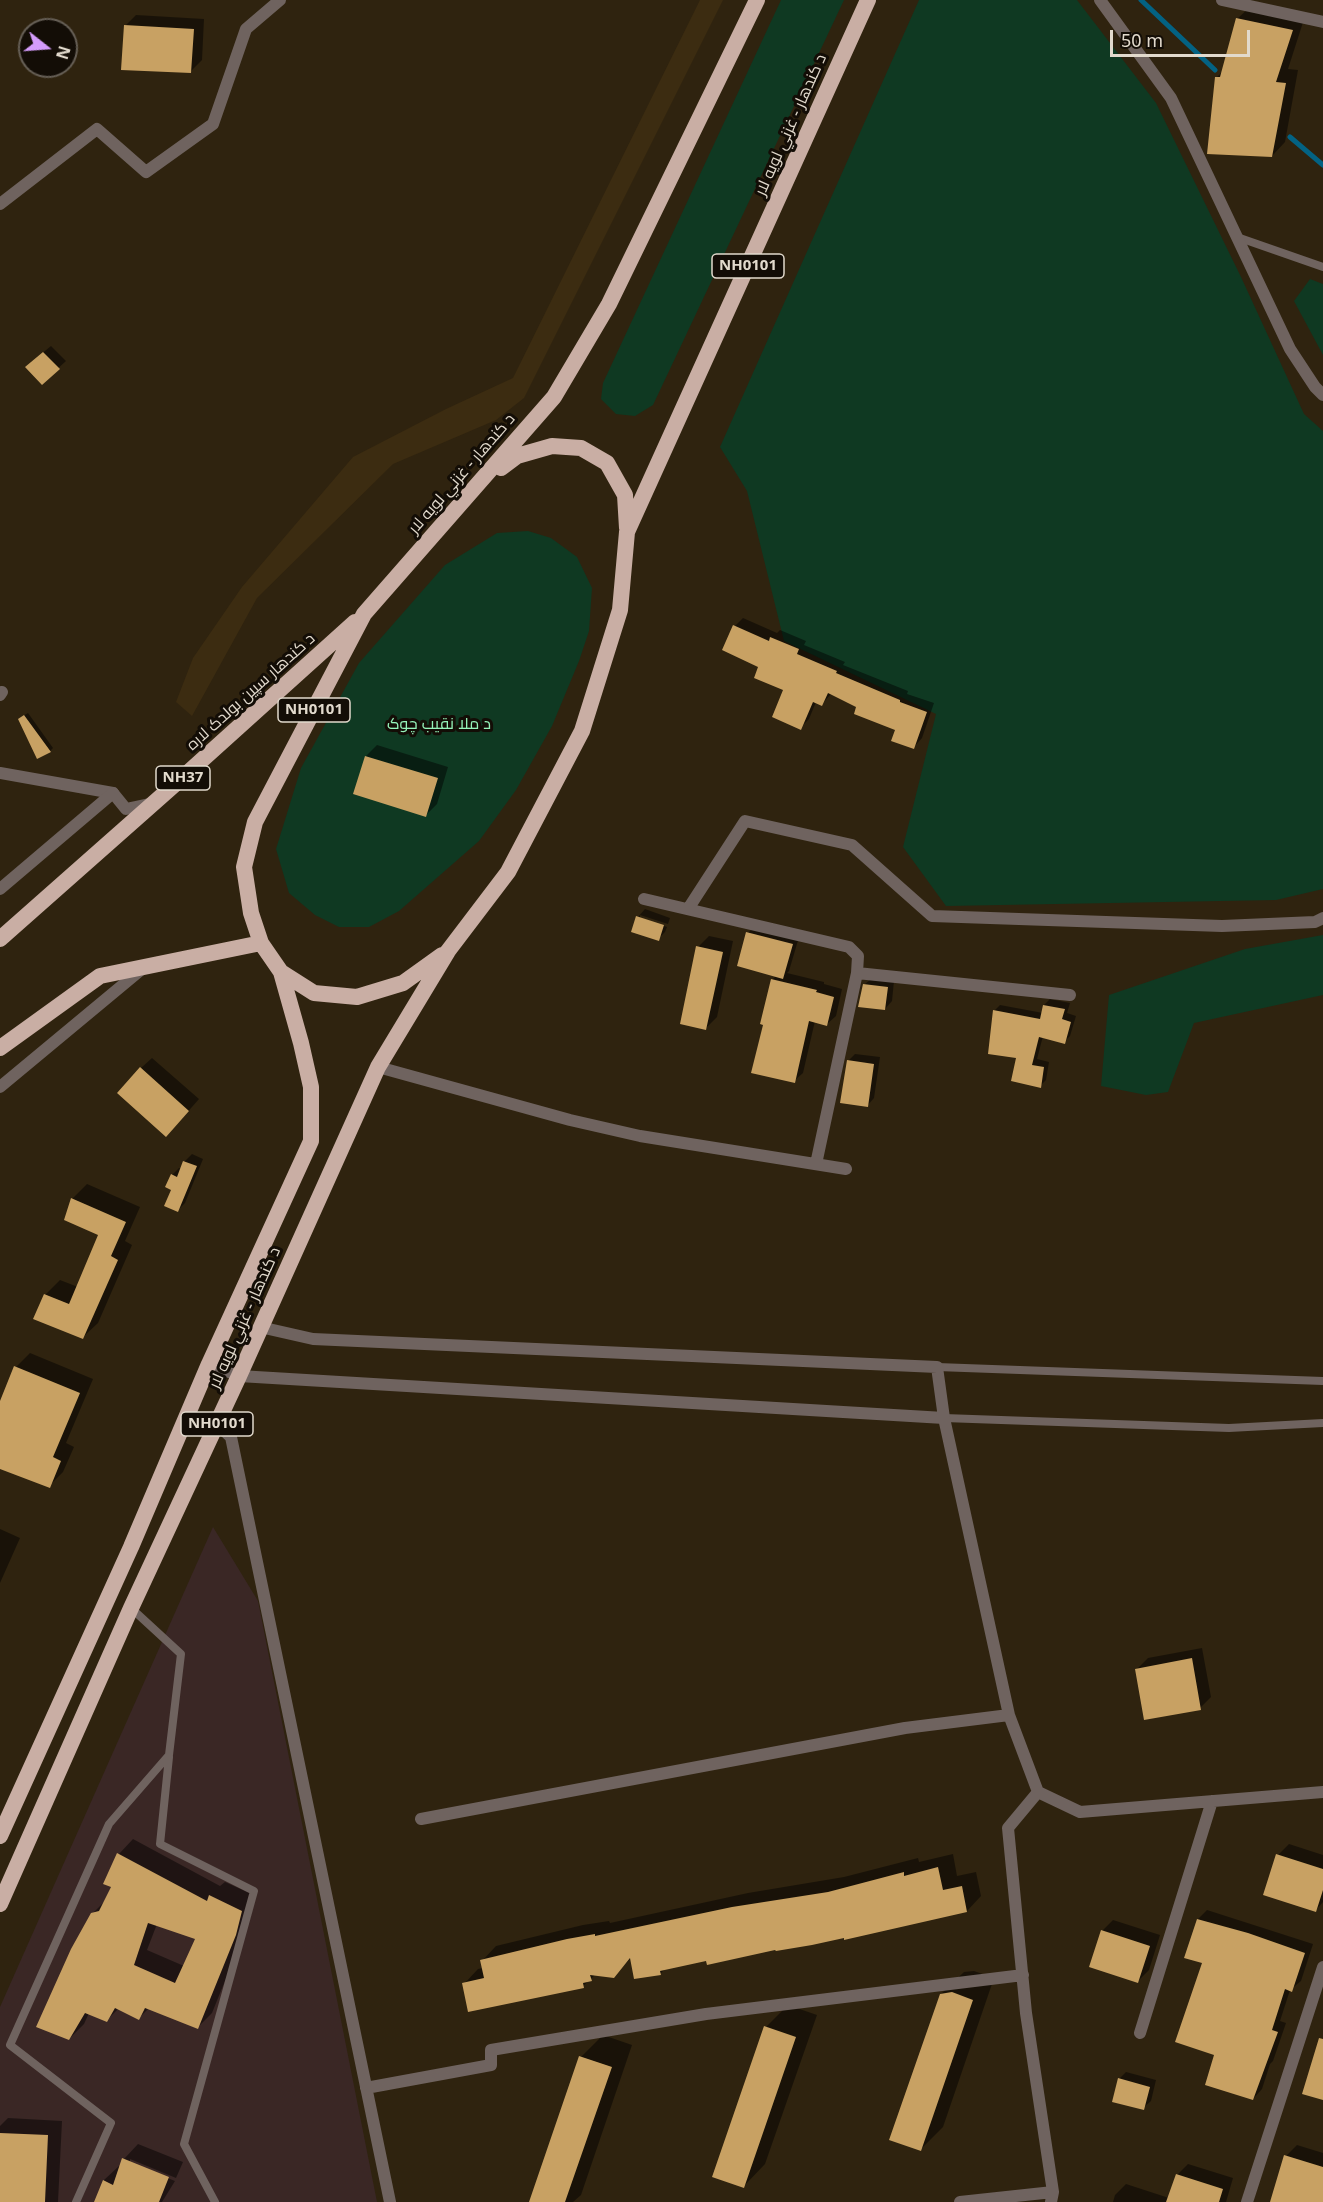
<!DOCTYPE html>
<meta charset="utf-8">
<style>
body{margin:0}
#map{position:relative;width:1323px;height:2202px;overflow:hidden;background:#2f230f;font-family:"Noto Sans",sans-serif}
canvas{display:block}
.north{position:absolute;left:18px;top:18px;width:60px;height:60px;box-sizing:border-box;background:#130d06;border:2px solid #665f56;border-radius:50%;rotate:107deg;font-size:16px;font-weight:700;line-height:24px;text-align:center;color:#e2dacd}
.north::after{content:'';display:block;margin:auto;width:21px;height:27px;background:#d49cfb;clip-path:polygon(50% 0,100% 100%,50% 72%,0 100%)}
.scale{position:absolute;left:1110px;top:30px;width:140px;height:27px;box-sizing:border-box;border:3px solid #e2dacd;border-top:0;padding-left:8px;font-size:18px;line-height:21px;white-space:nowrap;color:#e2dacd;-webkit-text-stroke:4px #130d06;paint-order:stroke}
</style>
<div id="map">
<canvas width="1323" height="2202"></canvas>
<div class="north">N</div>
<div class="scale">50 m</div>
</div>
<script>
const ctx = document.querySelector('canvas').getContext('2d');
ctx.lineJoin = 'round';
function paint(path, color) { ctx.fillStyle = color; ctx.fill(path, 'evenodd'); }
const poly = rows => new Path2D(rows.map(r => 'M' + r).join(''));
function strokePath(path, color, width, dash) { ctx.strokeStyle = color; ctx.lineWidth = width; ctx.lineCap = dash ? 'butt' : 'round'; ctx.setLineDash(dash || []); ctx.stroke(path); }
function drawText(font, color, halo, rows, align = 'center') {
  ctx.font = font + ' "Noto Sans",Cairo,sans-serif'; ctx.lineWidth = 6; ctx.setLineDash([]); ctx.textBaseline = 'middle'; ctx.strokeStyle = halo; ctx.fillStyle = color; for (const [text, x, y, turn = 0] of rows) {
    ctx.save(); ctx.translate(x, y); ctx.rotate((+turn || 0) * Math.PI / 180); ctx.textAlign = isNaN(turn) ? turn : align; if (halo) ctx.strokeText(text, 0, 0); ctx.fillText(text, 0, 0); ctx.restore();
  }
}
const built = poly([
 [700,0,723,0,524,398,496,420,393,464,257,598,192,716,176,702,193,658,242,587,353,457,446,409,513,378]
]);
const education = poly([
 [213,1527,258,1601,377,2202,0,2202,0,2007]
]);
const green = poly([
 [781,0,844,0,653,405,635,416,616,414,601,399,603,383],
 [919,0,1077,0,1156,103,1241,277,1304,414,1323,431,1323,889,1276,900,946,906,903,847,936,714,784,641,747,491,720,447],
 [1310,279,1323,284,1323,355,1294,301],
 [528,531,551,538,577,557,592,588,589,631,579,661,552,726,516,790,479,841,399,911,369,927,339,927,315,915,289,893,276,849,301,768,359,663,445,565,497,533],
 [1323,935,1323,995,1194,1023,1168,1092,1146,1095,1101,1086,1109,995,1245,949]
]);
const shadow = poly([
 [1251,6,1305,16,1288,69,1298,70,1285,142,1272,156,1217,77,1224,70,1237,19],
 [136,15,204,19,202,60,191,71,125,26],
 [51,346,66,361,42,383,34,360],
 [743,618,777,633,780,630,806,641,804,645,845,662,843,665,908,691,907,694,934,703,922,738,914,747,897,729,858,706,831,694,822,704,816,702,809,719,800,728,785,689,760,666,735,626],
 [28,713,53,748,50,751,23,716],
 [377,745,448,767,437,804,426,815,366,756],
 [645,909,670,918,668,924,640,915,640,918,667,927,665,932,658,939,638,917],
 [755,926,799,937,789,971,787,973,824,982,824,984,842,989,836,1016,827,1024,815,1021,803,1073,794,1081,764,1024,772,980,776,976,748,933],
 [709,936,733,941,717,1017,706,1028,698,947],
 [872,978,894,981,892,1001,885,1009,864,985],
 [1050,999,1070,1003,1067,1013,1076,1016,1070,1036,1064,1042,1043,1036,1037,1059,1049,1062,1046,1080,1040,1086,1018,1056,994,1011,1000,1005,1043,1013,1044,1005],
 [855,1054,880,1057,874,1098,867,1106,848,1061],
 [152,1058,199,1099,177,1124,141,1068],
 [192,1154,203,1159,185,1203,178,1210,172,1175,179,1168,182,1169,185,1161],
 [87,1184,140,1207,125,1241,132,1245,98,1323,83,1337,45,1295,60,1280,78,1287,100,1234,72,1199],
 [30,1353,93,1379,66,1443,74,1447,63,1472,49,1486,0,1467,0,1405,16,1367],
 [0,1529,20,1538,0,1583],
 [1202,1648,1211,1697,1200,1708,1137,1669,1148,1658],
 [133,1839,220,1886,225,1882,256,1896,250,1919,212,2013,197,2028,149,2008,139,2018,119,2008,107,2020,89,2013,84,2024,69,2039,92,1914,106,1900,113,1886,119,1854],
 [157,1924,197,1938,184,1966,147,1950],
 [1289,1844,1323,1855,1323,1902,1316,1910,1278,1855],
 [953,1854,957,1876,976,1872,981,1896,967,1911,845,1936,707,1959,666,1968,661,1973,635,1977,631,1958,614,1976,596,1974,583,1986,464,1984,478,1969,483,1968,482,1961,496,1946,583,1925,609,1921,610,1923,748,1893,844,1877,918,1858,919,1862],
 [1207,1910,1313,1944,1301,1981,1290,1990,1280,2021,1286,2023,1273,2061,1270,2064,1262,2089,1253,2099,1216,2054,1198,1919],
 [1113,1920,1160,1935,1149,1970,1138,1981,1102,1931],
 [974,1971,994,1978,943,2127,921,2149,941,1994,964,1972],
 [788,2005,817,2015,765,2164,744,2186,766,2027],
 [603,2035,632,2045,581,2195,573,2202,531,2202,581,2057],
 [1126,2072,1156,2080,1151,2101,1143,2108,1119,2079],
 [8,2118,62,2121,58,2202,0,2202,0,2126],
 [138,2144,183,2162,176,2178,130,2159,130,2163,175,2181,162,2202,96,2202,104,2180,119,2166,121,2167,124,2159],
 [1297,2145,1323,2153,1323,2202,1282,2202,1286,2156],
 [1188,2164,1233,2178,1226,2202,1113,2202,1115,2195,1126,2184,1169,2198,1177,2175]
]);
const stream = poly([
 [1141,0,1215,70],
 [1290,137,1323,165]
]);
const building = poly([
 [1236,18,1293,30,1276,82,1286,83,1272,157,1207,154,1215,77,1220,77],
 [124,25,194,29,191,73,121,70],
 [43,352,60,369,42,385,25,367],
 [733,625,769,641,770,637,799,649,797,654,837,671,836,673,900,700,900,702,927,712,914,749,891,741,895,730,854,714,856,707,828,693,822,706,813,702,801,730,772,717,783,690,754,678,758,667,722,650],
 [24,715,51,752,37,759,18,719],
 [365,756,438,778,426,817,353,794],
 [636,916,664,925,659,941,631,932],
 [746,932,793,944,783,979,737,966],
 [696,946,723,952,706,1030,680,1024],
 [771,979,817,990,816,992,834,997,827,1026,809,1021,795,1083,751,1073,763,1025,760,1024],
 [863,984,888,987,885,1010,858,1007],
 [1043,1005,1065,1009,1062,1019,1071,1022,1065,1044,1039,1037,1032,1065,1044,1067,1041,1088,1011,1081,1016,1058,988,1054,993,1010,1040,1019],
 [847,1060,874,1064,868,1107,840,1103],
 [140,1067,189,1111,166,1137,117,1093],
 [183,1161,197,1166,178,1212,164,1206,171,1190,165,1187,171,1174,177,1177],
 [71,1198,126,1222,111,1256,118,1260,83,1339,33,1319,44,1294,69,1304,98,1235,64,1220],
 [14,1366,80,1393,53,1457,61,1461,50,1488,0,1469,0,1401],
 [1192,1658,1201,1710,1144,1720,1135,1669],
 [117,1853,207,1901,209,1895,242,1911,236,1935,198,2029,145,2008,139,2020,115,2008,107,2022,85,2013,69,2040,36,2027,71,1949,91,1913,99,1911,111,1887,103,1884],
 [148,1923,195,1939,175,1983,134,1965],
 [1276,1854,1323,1869,1323,1890,1316,1912,1263,1895],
 [938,1867,943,1890,962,1886,967,1912,844,1940,844,1938,812,1945,776,1951,775,1950,707,1965,706,1961,660,1971,661,1975,634,1979,630,1958,614,1978,590,1975,592,1981,583,1983,584,1988,468,2012,462,1983,484,1978,480,1960,567,1939,595,1934,595,1936,732,1907,828,1892,904,1872,904,1876],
 [1197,1919,1248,1933,1305,1953,1292,1992,1285,1989,1272,2030,1278,2032,1253,2100,1205,2085,1214,2055,1175,2042,1202,1963,1184,1958],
 [1101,1930,1150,1946,1138,1983,1089,1967],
 [952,1992,973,2000,921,2151,889,2140,940,1994],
 [764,2026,796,2037,744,2188,712,2177],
 [1319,2038,1323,2039,1323,2100,1302,2094],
 [579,2056,612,2067,565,2202,529,2202],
 [1118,2078,1150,2087,1144,2110,1112,2102],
 [0,2133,48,2135,45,2202,0,2202],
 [1284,2155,1323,2167,1323,2202,1270,2202],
 [122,2158,169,2177,159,2202,94,2202,103,2180,113,2185],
 [1176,2174,1223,2189,1219,2202,1166,2202]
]);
const service = poly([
 [1237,237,1323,267],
 [937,1367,1323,1381],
 [944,1418,1229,1428,1323,1423],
 [169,1757,160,1844,254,1891,184,2144,215,2202],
 [76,2202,111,2123,10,2045,109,1824,169,1755,181,1654,131,1608]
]);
const minor = poly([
 [1222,0,1323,22],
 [0,204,97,129,146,172,213,124,246,29,280,0],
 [0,695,2,692],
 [0,773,113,793],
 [644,899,849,947,858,956,857,973,816,1164],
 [688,909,745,821,852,845,932,916,1222,926,1315,922,1323,918],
 [857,973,1070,995],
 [378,1067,570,1120,640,1136,846,1169],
 [260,1327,313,1339,937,1367,944,1418,1009,1715,1038,1792,1080,1812,1323,1792],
 [209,1364,239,1376,944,1418],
 [217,1424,231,1437,390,2202],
 [1038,1792,1008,1828,1026,2013,1053,2192,1051,2202],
 [421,1819,905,1728,1009,1715],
 [1140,2033,1212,1801],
 [366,2088,491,2065,491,2050,706,2014,1023,1975],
 [960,2202,1053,2192],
 [1247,2202,1323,1967]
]);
const tertiary = poly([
 [1100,0,1171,98,1290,349,1315,387,1323,395],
 [0,889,113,793,126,809,154,803],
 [0,1087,142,969]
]);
const trunk = poly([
 [501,468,517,456,552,446,581,448,607,463,625,495,627,528],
 [0,939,182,778,355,622],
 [281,972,314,993,357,997,403,983,442,955],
 [0,1048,100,976,261,943],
 [0,1836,131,1547,209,1364,311,1141,311,1087,301,1043,281,972,261,943,251,913,244,867,255,822,364,614,554,397,609,304,757,0],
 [0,1904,131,1608,239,1376,378,1067,448,951,508,872,582,731,620,610,627,532,868,0]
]);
const shields = [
 [748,266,72],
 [314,710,72],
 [183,778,54],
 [217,1424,72]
];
const shieldNames = [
 ["NH0101",748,266],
 ["NH0101",314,710],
 ["NH37",183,778],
 ["NH0101",217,1424]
];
const streetNames = [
 ["د کندهار - غزني لويه لار",791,125,-66],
 ["د کندهار - غزني لويه لار",462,474,-49],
 ["د کندهار سپین بولدک لاره",251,692,-42],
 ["د کندهار - غزني لويه لار",245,1318,-66]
];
const parkNames = [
 ["د ملا نقيب چوک",439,724]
];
paint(built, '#3c2c11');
paint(education, '#3a2725');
paint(green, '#0f3922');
paint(shadow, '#0007');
strokePath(stream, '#036283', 5);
paint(building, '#c8a163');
strokePath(service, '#6f635f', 8);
strokePath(minor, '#6f635f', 12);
strokePath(tertiary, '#6f635f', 12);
strokePath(trunk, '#c9aea4', 16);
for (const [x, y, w] of shields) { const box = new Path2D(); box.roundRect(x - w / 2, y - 12, w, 24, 4.5); ctx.fillStyle = '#130d06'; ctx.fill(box); strokePath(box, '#e2dacd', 1.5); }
drawText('bold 15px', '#e2dacd', null, shieldNames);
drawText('16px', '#e2dacd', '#130d06', streetNames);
drawText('16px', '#95f4ba', '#130d06', parkNames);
</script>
